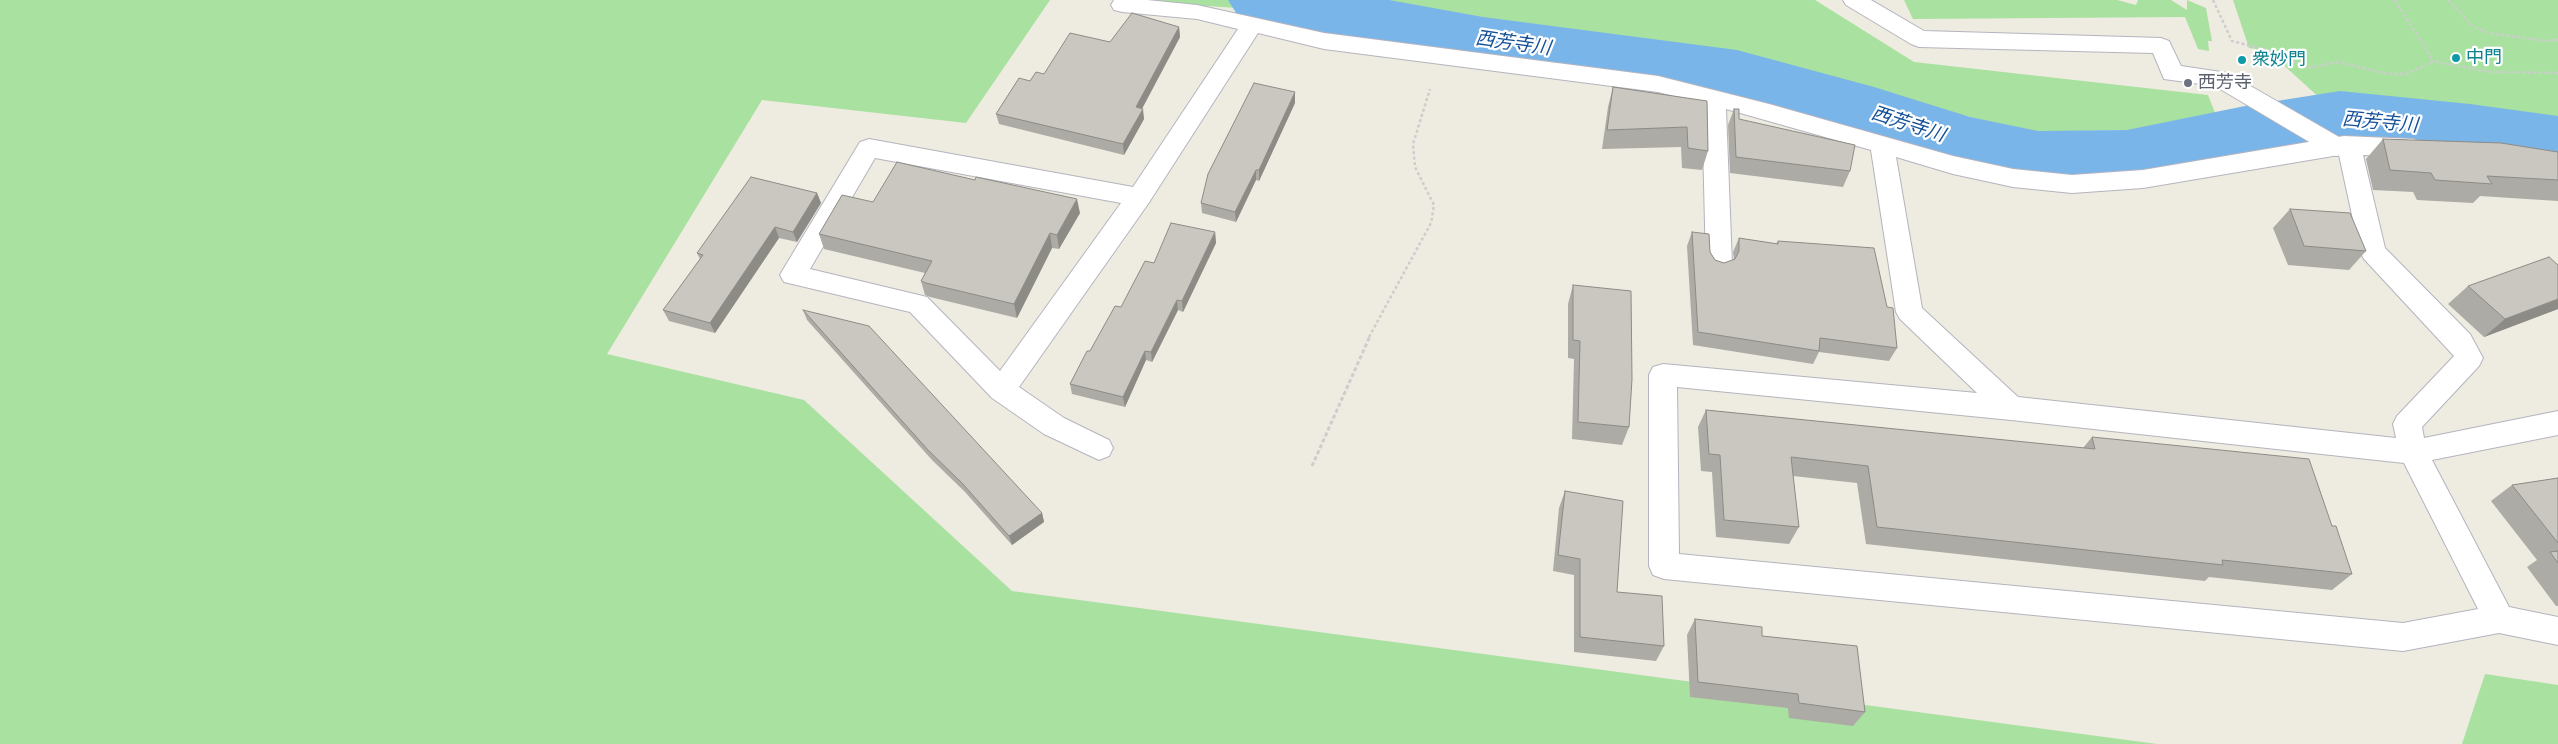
<!DOCTYPE html>
<meta charset="utf-8">
<style>
body{margin:0}
canvas{display:block;background:#eeebe0}
</style>
<canvas width="2558" height="744"></canvas>
<script>
const ctx = document.querySelector('canvas').getContext('2d');
ctx.lineJoin = 'round';
function paint(path, color) { ctx.fillStyle = color; ctx.fill(path, 'evenodd'); }
const poly = rows => new Path2D(rows.map(r => 'M' + r).join(''));
function strokePath(path, color, width, dash) { ctx.strokeStyle = color; ctx.lineWidth = width; ctx.lineCap = dash ? 'butt' : 'round'; ctx.setLineDash(dash || []); ctx.stroke(path); }
function drawText(font, color, halo, rows, align = 'center') {
  ctx.font = font + ' "Archivo Narrow","Noto Sans JP",sans-serif'; ctx.lineWidth = 4.5; ctx.setLineDash([]); ctx.textBaseline = 'middle'; ctx.strokeStyle = halo; ctx.fillStyle = color; for (const [text, x, y, turn = 0] of rows) {
    ctx.save(); ctx.translate(x, y); ctx.rotate((+turn || 0) * Math.PI / 180); ctx.textAlign = isNaN(turn) ? turn : align; if (halo) ctx.strokeText(text, 0, 0); ctx.fillText(text, 0, 0); ctx.restore();
  }
}
const green = poly([
 [0,0,1050,0,966,123,762,100,607,354,804,400,1012,591,2157,744,0,744],
 [1111,0,1381,0,1381,17],
 [1384,0,1815,0,1914,62,2208,95,2216,115,2129,130,2032,132,1740,61,1621,44,1384,15],
 [1904,0,2117,0,2136,5,2138,0,2171,0,2187,10,2187,0,2206,8,2212,41,2208,41,2209,51,2198,49,2185,17,1913,19],
 [2233,0,2558,0,2558,126,2322,100,2279,61,2261,59,2256,49,2249,48],
 [2485,674,2558,685,2558,744,2462,744]
]);
const river = poly([
 [1228,0,1389,0,1483,17,1737,50,1874,87,1970,117,2038,131,2127,130,2245,106,2340,91,2470,104,2558,116,2558,168,2470,156,2340,143,2245,158,2127,184,2038,185,1965,169,1824,123,1737,98,1483,63,1262,22,1238,16,1228,0]
]);
const pathFar1 = poly([
 [2213,0,2232,41,2267,50,2308,68,2337,62,2388,74,2406,74,2433,61,2489,72,2558,73],
 [2395,0,2433,61],
 [2448,0,2474,27,2489,33,2545,41,2558,40],
 [1369,337,1431,223,1434,205,1415,167,1413,144,1430,89]
]);
const path = poly([
 [1312,466,1370,336]
]);
const lane = poly([
 [1843,0,1871,0,1924,31,2161,38,2169,41,2181,66,2228,73,2346,141,2349,147,2346,153,2337,156,2328,153,2215,86,2164,79,2153,53,1919,47,1911,44,1846,5,1843,0]
]);
const street = poly([
 [1114,0,1147,0,1197,5,1324,33,1658,76,1769,104,1953,156,2013,169,2072,175,2143,170,2344,136,2413,139,2422,142,2425,148,2422,154,2413,157,2363,155,2385,248,2470,334,2483,358,2479,366,2422,427,2424,438,2558,411,2558,435,2432,460,2509,607,2558,617,2558,645,2499,633,2403,651,1664,579,1653,575,1649,566,1649,375,1653,367,1663,364,1977,393,1900,319,1896,312,1871,150,1726,109,1732,265,1728,272,1719,275,1710,272,1706,265,1702,103,1658,92,1324,49,1258,33,1148,204,1019,387,1064,418,1109,440,1113,448,1109,456,1099,460,1044,434,992,398,910,312,784,282,780,275,784,268,860,142,869,139,1133,187,1238,29,1197,19,1122,12,1114,10,1111,5,1114,0],
 [2339,155,2360,252,2364,259,2454,356,2397,416,2393,424,2396,438,2018,397,1922,308,1896,157,1953,174,2013,187,2072,193,2143,188,2339,155],
 [875,158,1121,203,1000,371,927,297,810,269,875,158],
 [1677,387,2011,420,2404,463,2478,609,2403,623,1679,554,1677,387]
]);
const wall = poly([
 [1179,27,1180,37,1142,109,1144,119,1124,155,999,124,996,114,1030,81,1110,42],
 [1613,87,1707,101,1708,151,1702,170,1682,168,1681,147,1602,149,1608,107],
 [1295,103,1259,181,1256,180,1236,222,1202,213,1201,203],
 [1734,109,1739,119,1850,171,1843,187,1730,173,1728,125],
 [2383,139,2558,152,2558,201,2480,196,2473,203,2417,200,2413,192,2373,190,2366,159],
 [817,193,821,203,797,242,779,238,715,333,669,321,663,310,700,259,697,253],
 [873,202,1080,213,1059,249,1052,248,1017,318,930,297,925,295,921,281,925,273,824,249,819,234],
 [2290,209,2366,251,2349,270,2288,265,2273,228],
 [1215,232,1216,243,1183,312,1178,310,1152,362,1146,360,1125,407,1072,394,1070,384,1090,351,1154,263],
 [1692,232,1710,252,1715,260,1724,263,1734,260,1733,252,1739,238,1776,244,1778,241,1887,307,1897,348,1889,361,1819,352,1813,364,1693,345,1687,246],
 [1573,285,1629,427,1622,445,1572,439,1574,359,1568,358,1568,304],
 [2468,286,2558,309,2484,337,2448,304],
 [803,310,1042,513,1044,522,1012,545,965,492,932,460,807,320],
 [1706,410,2083,448,2092,437,2332,526,2352,574,2332,590,2209,577,2205,581,1866,544,1857,483,1793,476,1799,527,1789,544,1716,537,1712,472,1701,471,1698,427],
 [2558,478,2558,606,2556,606,2527,567,2537,560,2491,501,2512,485],
 [1565,491,1617,592,1664,646,1656,661,1574,652,1574,575,1553,571,1559,508],
 [1695,619,1762,636,1865,712,1853,726,1789,718,1788,708,1690,697,1687,635]
]);
const shadedWall = poly([
 [1179,27,1180,37,1137,118,1136,107],
 [1295,92,1295,103,1259,181,1259,170],
 [1143,109,1144,119,1124,155,1123,144],
 [1256,170,1256,180,1236,222,1235,212],
 [817,193,821,203,797,242,793,232],
 [1077,199,1080,213,1059,249,1057,235],
 [775,227,779,238,715,333,710,323],
 [1215,232,1216,243,1183,312,1182,301],
 [1050,233,1052,248,1017,318,1014,304],
 [2558,299,2558,309,2484,337,2505,319],
 [1177,300,1178,310,1152,362,1151,352],
 [1145,351,1146,360,1125,407,1123,397],
 [1042,513,1044,522,1012,545,1009,536]
]);
const building = poly([
 [1132,13,1179,27,1136,107,1143,109,1123,144,996,114,1019,78,1030,81,1036,72,1044,74,1070,33,1110,42,1132,13],
 [1254,83,1295,92,1259,170,1256,170,1235,212,1201,203,1208,174,1254,83],
 [1613,87,1707,101,1708,151,1688,148,1687,127,1607,130,1613,87],
 [1734,109,1739,109,1739,119,1855,145,1850,171,1736,157,1734,109],
 [2383,139,2501,143,2558,152,2558,180,2487,176,2492,184,2435,180,2431,173,2390,170,2383,139],
 [897,162,975,180,976,177,1077,199,1057,235,1050,233,1014,304,926,283,921,281,932,261,819,234,842,195,873,202,897,162],
 [751,177,817,193,793,232,775,227,710,323,663,310,703,255,697,253,751,177],
 [2290,209,2350,213,2366,251,2304,246,2290,209],
 [1171,223,1215,232,1182,301,1177,300,1151,352,1145,351,1123,397,1070,384,1087,351,1090,351,1115,306,1121,307,1145,261,1154,263,1171,223],
 [1692,232,1709,234,1710,252,1715,260,1724,263,1735,259,1739,251,1739,238,1778,244,1778,241,1874,248,1887,307,1893,308,1897,348,1820,338,1819,351,1698,332,1692,232],
 [2549,257,2558,265,2558,299,2505,319,2468,286,2549,257],
 [1573,285,1631,291,1632,379,1629,427,1578,422,1580,341,1573,340,1573,285],
 [803,310,869,326,1042,513,1009,536,962,483,928,450,803,310],
 [1706,410,2095,449,2092,437,2309,459,2332,526,2336,526,2352,574,2222,560,2223,565,1877,527,1868,466,1791,457,1799,527,1724,520,1720,455,1709,454,1706,410],
 [2558,478,2558,543,2512,485,2558,478],
 [1565,491,1623,501,1617,592,1662,596,1664,646,1580,637,1580,559,1558,555,1565,491],
 [2558,551,2558,563,2550,552,2558,551],
 [1695,619,1762,627,1762,636,1857,646,1865,712,1799,703,1798,694,1698,682,1695,619]
]);
const markers = [
 [2456,58,5,"#0f9aa8"],
 [2242,60,5,"#0f9aa8"],
 [2188,83,5,"#6b7280"]
];
const cultureNames = [
 ["中門",2466,58],
 ["衆妙門",2252,60]
];
const worshipNames = [
 ["西芳寺",2198,83]
];
const waterNames = [
 ["西芳寺川",1513,44,8],
 ["西芳寺川",2380,123,5],
 ["西芳寺川",1908,125,18]
];
paint(green, '#a9e1a0');
paint(river, '#7ab5e9');
strokePath(lane, '#b4b4bf', 2);
strokePath(street, '#b4b4bf', 2);
strokePath(pathFar1, '#cdcdcd', 2.5, [3, 2.5]);
strokePath(path, '#cdcdcd', 3, [4, 2.5]);
paint(lane, '#fff');
paint(street, '#fff');
paint(wall, '#adaba5');
paint(shadedWall, '#8d8b86');
paint(building, '#c9c7c0');
strokePath(building, '#8d8b86', 1);
for (const [x, y, r, color] of markers) { const dot = new Path2D(); dot.arc(x, y, r, 0, 2 * Math.PI); ctx.fillStyle = color; ctx.fill(dot); strokePath(dot, '#fff', 2); }
drawText('18px', '#0d838f', '#fff', cultureNames, 'left');
drawText('18px', '#5b616d', '#fff', worshipNames, 'left');
drawText('italic 19px', '#155199', '#fff', waterNames);
</script>
